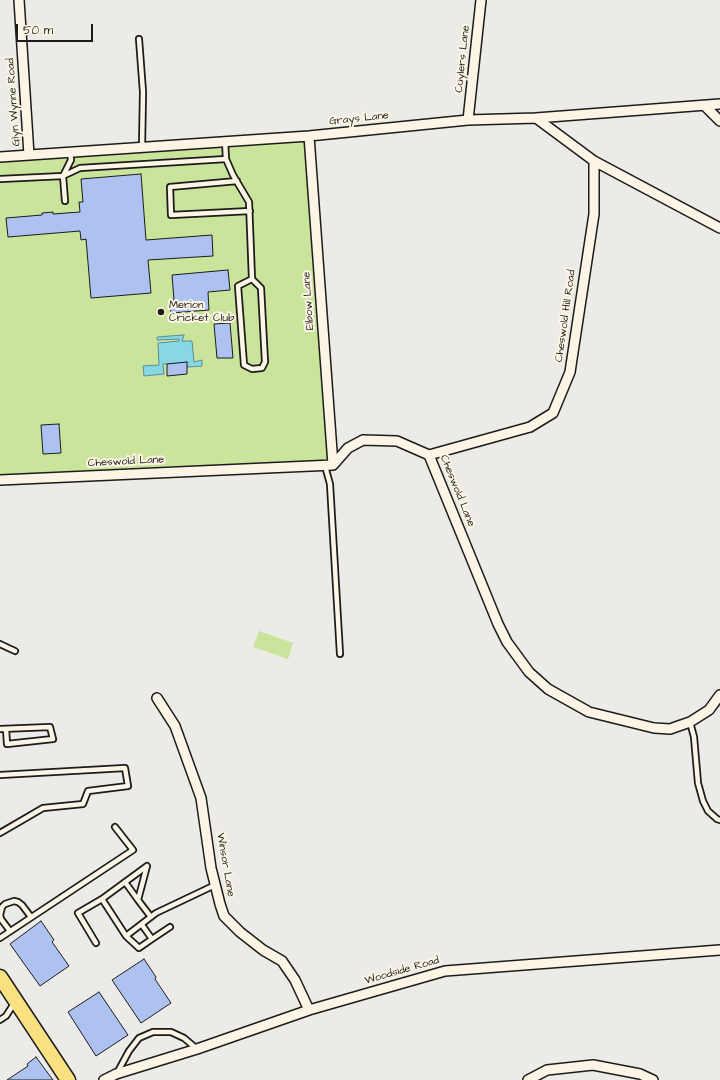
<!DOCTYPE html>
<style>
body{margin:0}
#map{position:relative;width:720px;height:1080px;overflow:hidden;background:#ecebe7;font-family:"Architects Daughter",sans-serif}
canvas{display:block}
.scale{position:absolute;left:16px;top:24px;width:77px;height:18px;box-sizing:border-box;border:2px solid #1c1c1c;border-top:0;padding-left:5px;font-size:12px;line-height:14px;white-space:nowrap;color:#1c1c1c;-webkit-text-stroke:3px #fcf5e5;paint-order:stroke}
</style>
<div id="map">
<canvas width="720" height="1080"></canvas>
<div class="scale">50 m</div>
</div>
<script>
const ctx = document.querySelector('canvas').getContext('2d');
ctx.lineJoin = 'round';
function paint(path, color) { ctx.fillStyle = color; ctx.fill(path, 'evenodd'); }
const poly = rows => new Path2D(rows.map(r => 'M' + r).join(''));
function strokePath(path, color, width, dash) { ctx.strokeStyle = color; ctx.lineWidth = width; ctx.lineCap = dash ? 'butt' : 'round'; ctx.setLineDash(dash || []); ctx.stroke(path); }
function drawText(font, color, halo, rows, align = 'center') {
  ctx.font = font + ' "Architects Daughter",sans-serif'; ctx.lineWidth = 4; ctx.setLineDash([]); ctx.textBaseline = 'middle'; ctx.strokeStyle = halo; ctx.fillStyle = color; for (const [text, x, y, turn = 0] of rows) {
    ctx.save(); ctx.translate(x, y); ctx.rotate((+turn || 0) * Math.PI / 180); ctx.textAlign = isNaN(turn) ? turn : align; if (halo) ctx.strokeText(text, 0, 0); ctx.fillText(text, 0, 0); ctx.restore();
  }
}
const green = poly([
 [309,136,333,465,0,480,0,159],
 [259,631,293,643,288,659,253,647]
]);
const water = poly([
 [184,335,182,341,192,341,194,362,202,360,202,366,187,367,186,363,163,364,164,374,144,376,143,366,159,365,158,343,179,341,179,339,157,340,157,337,184,335]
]);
const building = poly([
 [141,174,146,240,212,235,213,256,148,260,151,293,91,298,86,239,81,240,80,231,8,237,6,218,42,215,42,213,53,212,53,214,80,212,79,202,83,202,81,179,141,174],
 [228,270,230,290,208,292,209,310,171,313,170,300,174,300,172,275,228,270],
 [230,323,233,358,217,358,214,324,230,323],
 [187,362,187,374,167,376,167,364,187,362],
 [59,424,61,453,43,454,41,425,59,424],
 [41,921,54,940,52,942,69,966,40,986,10,944,41,921],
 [144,959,156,977,155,979,171,1003,141,1023,112,980,144,959],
 [99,992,128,1035,96,1056,68,1012,99,992],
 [36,1057,53,1080,7,1080,28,1066,27,1064,36,1057]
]);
const lane = poly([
 [139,39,143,92,142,147],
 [225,141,226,159,233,175,249,202,252,279,261,288,265,362,262,368,252,369,244,365,238,286,252,279],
 [63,176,80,168,226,159],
 [63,176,71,160,70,152],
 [0,179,63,176,65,201],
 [237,181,170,187,171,215,250,211],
 [325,466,330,484,340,654],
 [0,644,15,651],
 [690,722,694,737,698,783,703,801,708,811,717,819,720,820],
 [0,729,50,727,53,739,7,744,6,729],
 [0,775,125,768,128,786,88,791,83,804,43,808,0,833],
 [125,882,138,900],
 [102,899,147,866,138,900,151,917],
 [142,925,152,939,170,927],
 [10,931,1,919,0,915,2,907,5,904,14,901,18,902,22,905,31,917],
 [126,936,139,948,152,939],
 [0,938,133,850,115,827],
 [96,943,78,913,102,899,126,936,156,913,215,885],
 [0,1020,6,1016,15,1002],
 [117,1073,129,1051,139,1038,153,1032,171,1032,184,1038,197,1049]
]);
const street = poly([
 [19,0,29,155],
 [705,106,720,121],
 [468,120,481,0],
 [309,136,333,465],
 [0,157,309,136,468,120,536,118,720,104],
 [594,161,720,228],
 [429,455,530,427,553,413,570,372,594,214,594,161,536,118],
 [0,480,333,465,348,448,363,440,397,441,429,455,498,624,507,642,529,672,548,689,589,712,654,728,670,729,690,722,709,710,720,695],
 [157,698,175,726,201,798,211,868,220,904,224,916,240,932,263,950,282,961,295,980,309,1010],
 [104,1080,116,1074,197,1049,309,1010,445,971,720,950],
 [528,1080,547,1070,593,1065,640,1074,653,1080]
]);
const primary = poly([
 [0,977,68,1080]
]);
const markers = [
 [161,312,4,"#1c1c1c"]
];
const streetNames = [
 ["Cuylers Lane",463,59,-84],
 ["Glyn Wynne Road",14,102,-94],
 ["Grays Lane",359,119,-6],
 ["Elbow Lane",309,301,-94],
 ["Cheswold Hill Road",566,316,-82],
 ["Cheswold Lane",126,462,-3],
 ["Cheswold Lane",457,491,68],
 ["Winsor Lane",225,865,80],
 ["Woodside Road",402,971,-16]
];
const poiNames = [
 ["Merion",169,306],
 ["Cricket Club",169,319]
];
paint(green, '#cbe49b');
paint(water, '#88d7e5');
strokePath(water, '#5d8c95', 1);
paint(building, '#adc2f1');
strokePath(building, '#1c1c1c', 1);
strokePath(lane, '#1c1c1c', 8);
strokePath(street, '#1c1c1c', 12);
strokePath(primary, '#1c1c1c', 17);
strokePath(lane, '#fcf5e5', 4.5);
strokePath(street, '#fcf5e5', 9);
strokePath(primary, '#f9e181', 14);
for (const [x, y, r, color] of markers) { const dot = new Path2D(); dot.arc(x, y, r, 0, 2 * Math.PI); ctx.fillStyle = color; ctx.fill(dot); strokePath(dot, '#fcf5e5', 1.5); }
drawText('11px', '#1c1c1c', '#fcf5e5', streetNames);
drawText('11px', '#1c1c1c', '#fcf5e5', poiNames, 'left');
</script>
